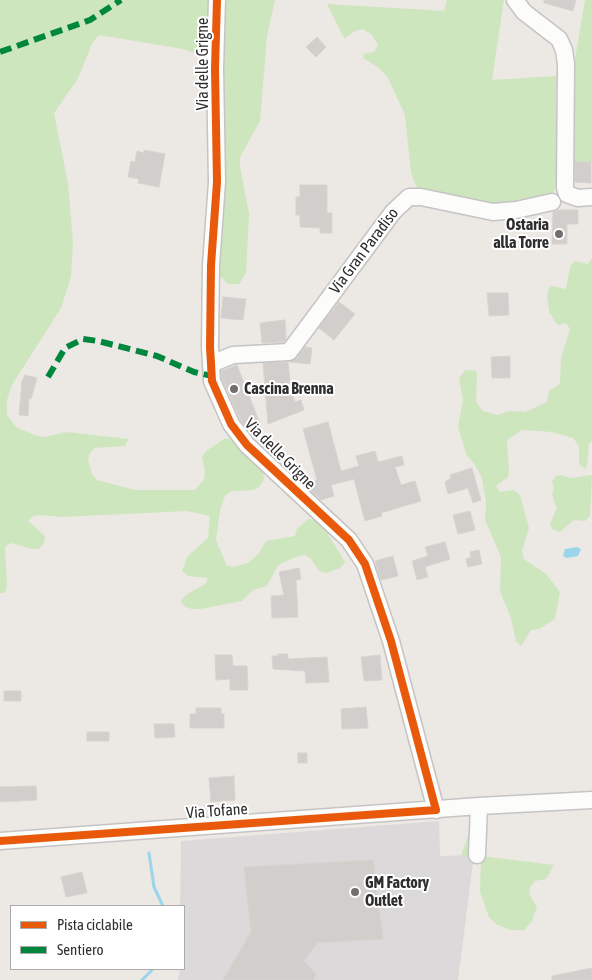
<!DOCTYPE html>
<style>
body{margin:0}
#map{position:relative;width:592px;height:980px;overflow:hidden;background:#ece8e4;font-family:"Asap Condensed",sans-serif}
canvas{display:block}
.legend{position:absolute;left:10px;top:905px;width:175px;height:65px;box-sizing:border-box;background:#fff;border:1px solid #ababab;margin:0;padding:6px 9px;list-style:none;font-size:15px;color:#2e2e2e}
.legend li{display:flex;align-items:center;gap:10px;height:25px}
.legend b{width:25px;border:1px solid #ababab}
</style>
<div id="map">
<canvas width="592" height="980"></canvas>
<ul class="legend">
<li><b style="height:6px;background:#e8590c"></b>Pista ciclabile</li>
<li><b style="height:6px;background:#00873e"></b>Sentiero</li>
</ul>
</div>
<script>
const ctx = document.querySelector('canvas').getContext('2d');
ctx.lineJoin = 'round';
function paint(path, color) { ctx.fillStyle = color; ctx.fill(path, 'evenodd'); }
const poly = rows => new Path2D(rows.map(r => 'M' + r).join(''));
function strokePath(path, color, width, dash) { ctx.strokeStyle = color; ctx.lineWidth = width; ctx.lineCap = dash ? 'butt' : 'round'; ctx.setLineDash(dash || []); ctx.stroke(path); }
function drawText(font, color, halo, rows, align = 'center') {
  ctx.font = font + ' "Asap Condensed",sans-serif'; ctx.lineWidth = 4; ctx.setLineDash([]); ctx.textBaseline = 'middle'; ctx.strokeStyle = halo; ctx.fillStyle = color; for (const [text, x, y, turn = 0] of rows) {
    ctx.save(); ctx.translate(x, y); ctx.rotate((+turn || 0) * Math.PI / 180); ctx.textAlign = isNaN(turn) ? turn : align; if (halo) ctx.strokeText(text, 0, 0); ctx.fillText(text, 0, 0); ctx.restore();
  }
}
const industrial = poly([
 [439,821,440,856,474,855,458,980,178,980,180,969,184,969,184,906,180,906,181,841]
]);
const green = poly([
 [0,0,275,0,267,36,260,121,240,157,240,166,249,214,246,273,239,284,228,284,220,276,222,173,215,61,183,49,99,35,93,42,77,80,54,113,68,183,73,242,71,277,61,308,12,385,7,400,7,415,16,427,37,436,45,437,66,432,129,439,125,446,95,448,90,453,88,460,92,474,97,480,135,490,195,490,204,480,205,472,202,457,206,451,224,439,231,439,258,465,263,471,264,479,260,486,254,490,231,491,225,496,220,510,216,540,227,566,234,567,248,563,259,553,266,541,295,536,297,529,308,519,315,520,326,531,345,562,340,568,326,573,319,571,311,559,305,555,298,556,278,565,267,586,253,590,242,601,200,609,192,609,185,607,181,601,186,595,205,584,208,578,188,576,182,571,187,557,208,538,210,516,187,511,62,517,40,515,33,516,28,521,45,536,44,543,39,549,32,549,11,543,5,547,7,586,5,593,0,593],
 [447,0,504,0,492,80,556,76,556,185,551,199,515,208,427,194,417,188,411,173,405,115,388,78,379,68,363,58,364,54,374,52,378,45,372,35,363,29,355,31,345,38,343,36,327,4,444,11],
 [585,0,592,0,592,162,570,162,575,59],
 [592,258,592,441,589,443,587,466,585,469,579,464,579,446,573,438,552,432,522,430,507,440,509,473,508,477,496,486,500,492,514,490,520,495,529,528,522,551,524,559,546,574,560,592,555,619,539,629,531,630,521,646,516,641,511,618,500,591,501,557,485,520,486,502,482,478,475,465,466,454,458,427,463,400,459,378,465,370,475,371,477,374,476,402,483,411,498,415,509,411,525,412,547,402,549,391,560,384,561,358,570,329,566,323,559,325,556,323,549,311,547,295,549,288,552,286,566,289,570,267,574,261,588,264],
 [560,475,571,478,592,475,590,516,585,521,574,520,560,532,553,530,550,524,557,508,552,495,554,488,552,481,556,476],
 [472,833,474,855,461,856,468,836],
 [481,856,554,865,546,879,535,881,530,887,529,894,537,907,532,921,524,930,510,930,496,924,489,917,480,892]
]);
const water = poly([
 [577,547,581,549,578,556,567,558,563,556,565,549]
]);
const stream = poly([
 [149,853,154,887,163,906],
 [142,980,153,969]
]);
const building = poly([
 [544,0,576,0,573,11,544,3,544,0],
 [317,37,326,47,316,57,306,47,317,37],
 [144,150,165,154,159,187,138,183,139,179,128,177,131,161,135,162,137,151,144,153,144,150],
 [575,162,591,162,591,183,575,182,575,162],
 [300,185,327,185,327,213,332,213,332,233,320,233,320,228,300,227,300,215,296,215,296,197,300,197,300,185],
 [558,210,578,210,578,224,567,224,567,244,552,244,553,212,558,210],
 [487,293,508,293,509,315,489,316,487,293],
 [223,297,246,299,243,320,221,318,223,297],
 [339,302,355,314,334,340,319,328,339,302],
 [285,320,286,339,284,342,262,343,260,323,285,320],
 [305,347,312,348,310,364,290,362,297,358,305,347],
 [510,356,510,378,492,378,491,357,510,356],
 [288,362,291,392,295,402,301,400,304,410,268,424,263,363,288,362],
 [237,365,261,426,249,431,240,419,222,379,221,371,237,365],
 [25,375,37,378,31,399,29,398,28,416,19,415,22,381,25,375],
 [328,422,341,471,359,466,356,456,375,451,378,462,402,456,404,465,395,467,401,485,415,481,421,501,381,513,382,516,365,521,354,479,331,485,334,496,321,500,310,490,307,483,317,480,303,429,328,422],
 [472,468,481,500,473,503,468,488,448,494,445,482,451,478,450,475,472,468],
 [470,511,475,530,458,534,453,515,470,511],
 [445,542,450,559,425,567,428,577,417,580,412,561,428,556,425,547,445,542],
 [479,550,482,564,468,567,466,559,471,557,470,552,479,550],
 [393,556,398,576,381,580,375,561,393,556],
 [299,568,301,579,296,580,298,617,272,618,271,596,284,595,279,572,299,568],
 [278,654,288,654,288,659,327,657,329,682,306,683,305,671,273,669,272,656,278,656,278,654],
 [215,655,232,655,233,666,247,666,248,690,230,690,230,679,216,680,215,655],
 [380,655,382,680,364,681,361,657,380,655],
 [4,691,21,691,21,701,4,701,4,691],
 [366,707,368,728,342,729,341,709,366,707],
 [196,708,221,708,221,714,224,714,224,728,190,728,190,714,196,714,196,708],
 [154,724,174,724,175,737,155,738,154,724],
 [87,732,109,732,109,741,87,741,87,732],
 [298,753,307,753,307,763,298,763,298,753],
 [234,776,235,800,211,802,209,778,234,776],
 [36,786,37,800,0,802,0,787,36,786],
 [373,860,383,939,317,943,304,961,316,974,313,980,223,980,251,932,244,867,373,860],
 [82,872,87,893,66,897,61,877,82,872],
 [592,968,592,980,552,980,552,976,592,968]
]);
const minor = poly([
 [217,0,215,69,217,182,211,265,210,347,212,381,231,424,247,445,349,540,365,564,391,641,436,810],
 [515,0,524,12,559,39,564,50,566,64,565,188,567,194,578,198,592,197],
 [211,364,233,355,289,352,393,212,409,197,421,197,493,212,516,210,552,202],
 [0,841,479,806,592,800],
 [477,855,479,806]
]);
const quiet = poly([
 [0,52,90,20,121,0],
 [48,377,65,348,83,339,98,341,157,356,194,372,212,376]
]);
const cycleway = poly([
 [0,841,436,810,391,641,365,564,349,540,247,445,231,424,212,381,210,347,211,265,217,182,215,69,217,0]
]);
const markers = [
 [559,234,5,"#706f6e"],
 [234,389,5,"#706f6e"],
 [355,892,5,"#706f6e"]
];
const streetNames = [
 ["Via delle Grigne",203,64,-90],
 ["Via Gran Paradiso",364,251,-53],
 ["Via delle Grigne",280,454,45],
 ["Via Tofane",217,811,-4]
];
const poiNames = [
 ["Ostaria",549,225,"right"],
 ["alla Torre",549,243,"right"],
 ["Cascina Brenna",244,389],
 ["GM Factory",365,883],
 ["Outlet",365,901]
];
paint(industrial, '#dcd9db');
paint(green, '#cee6be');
paint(water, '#99d6ec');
strokePath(stream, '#99d6ec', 3);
paint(building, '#d1cecb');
strokePath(building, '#d7d4d0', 1);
strokePath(minor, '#c5c4c5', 19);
strokePath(minor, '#fcfcfb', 16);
strokePath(quiet, '#00873e', 6, [12, 6]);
strokePath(cycleway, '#e8590c', 8);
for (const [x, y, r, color] of markers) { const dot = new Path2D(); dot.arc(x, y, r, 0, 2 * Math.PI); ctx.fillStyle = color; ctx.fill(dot); strokePath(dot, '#fff', 2); }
drawText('16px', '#2e2e2e', '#fff', streetNames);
drawText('bold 16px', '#2e2e2e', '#fff', poiNames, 'left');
</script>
